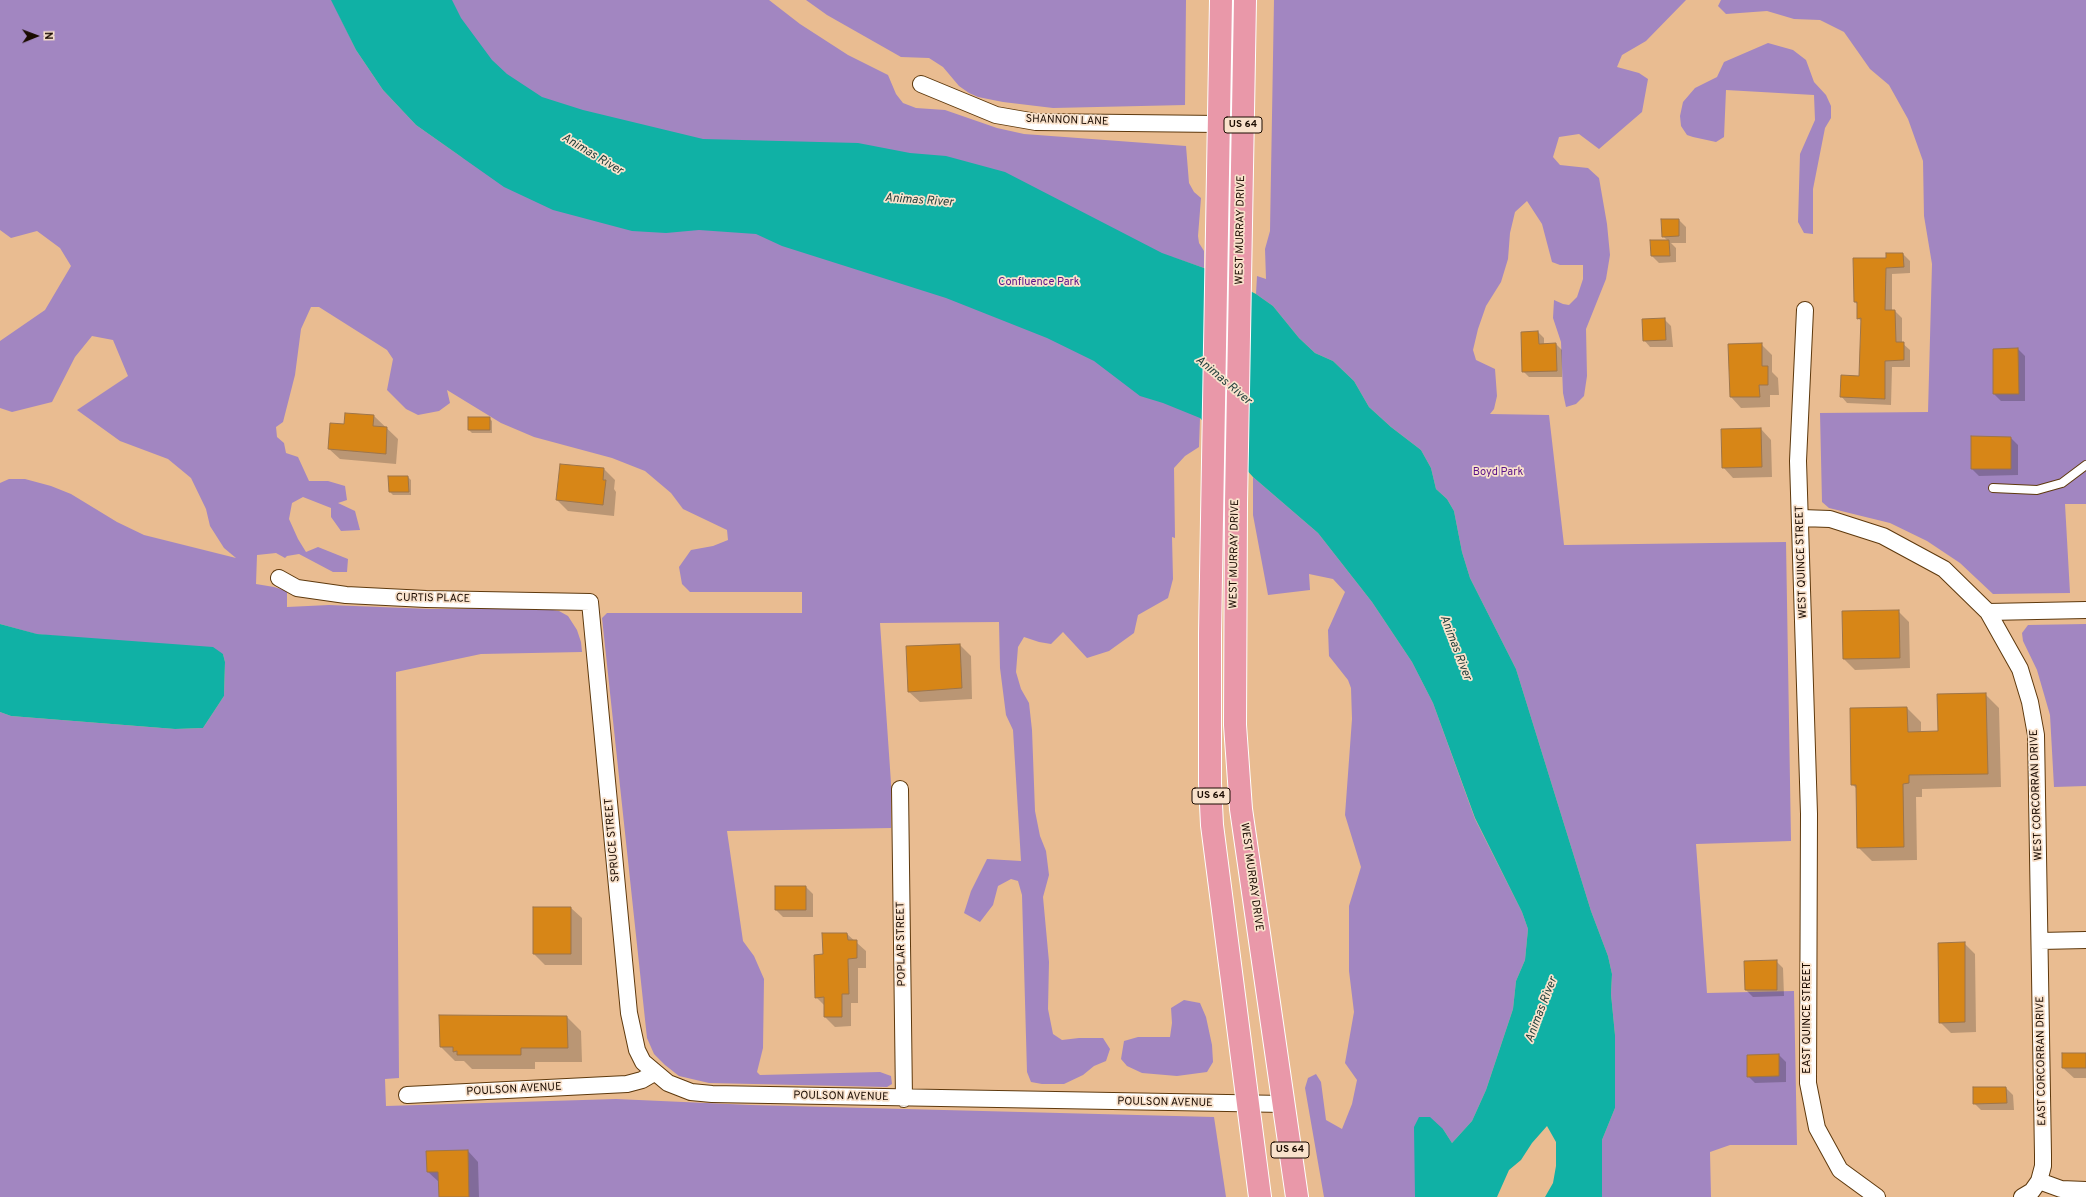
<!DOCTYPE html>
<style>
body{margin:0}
#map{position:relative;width:2086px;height:1197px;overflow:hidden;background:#e9bc91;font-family:Overpass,sans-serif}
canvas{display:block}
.north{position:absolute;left:16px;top:16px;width:40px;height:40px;-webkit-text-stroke:3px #f9e2cc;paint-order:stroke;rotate:89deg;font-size:11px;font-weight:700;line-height:16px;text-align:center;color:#1a0b00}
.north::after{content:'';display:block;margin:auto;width:14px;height:18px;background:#1a0b00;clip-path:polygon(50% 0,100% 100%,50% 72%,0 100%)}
</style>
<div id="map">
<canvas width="2086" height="1197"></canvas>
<div class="north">N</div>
</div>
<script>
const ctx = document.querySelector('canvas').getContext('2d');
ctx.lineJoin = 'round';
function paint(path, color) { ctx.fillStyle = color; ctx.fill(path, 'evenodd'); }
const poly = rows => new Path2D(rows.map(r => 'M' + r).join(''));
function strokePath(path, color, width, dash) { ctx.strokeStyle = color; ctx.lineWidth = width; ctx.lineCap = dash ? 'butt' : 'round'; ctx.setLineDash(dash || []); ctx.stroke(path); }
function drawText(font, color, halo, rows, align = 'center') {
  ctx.font = font + ' Overpass,sans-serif'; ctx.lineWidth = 3.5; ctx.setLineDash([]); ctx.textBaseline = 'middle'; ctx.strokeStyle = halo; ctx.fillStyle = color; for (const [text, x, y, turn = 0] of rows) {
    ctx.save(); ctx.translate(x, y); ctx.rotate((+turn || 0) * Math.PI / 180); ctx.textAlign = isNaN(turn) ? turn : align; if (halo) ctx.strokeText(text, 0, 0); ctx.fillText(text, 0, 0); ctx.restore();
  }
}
const green = poly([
 [0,0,769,0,800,24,848,55,888,75,896,94,903,103,916,108,945,110,997,128,1024,134,1186,146,1189,183,1194,192,1201,198,1198,236,1199,243,1204,251,1204,268,1172,257,1200,418,1199,447,1185,456,1174,468,1175,538,1172,537,1173,579,1168,598,1138,615,1134,633,1109,651,1087,658,1063,632,1051,644,1039,642,1024,637,1018,647,1016,672,1021,689,1029,703,1032,730,1035,811,1040,836,1046,851,1049,875,1043,897,1049,962,1048,1009,1053,1034,1062,1040,1079,1038,1103,1038,1110,1049,1106,1061,1094,1066,1083,1075,1064,1084,1042,1084,1031,1082,1027,1072,1022,895,1018,881,1011,879,998,886,993,905,980,922,964,913,971,891,987,859,1021,861,1013,730,1006,715,1000,668,999,622,880,623,891,783,891,828,727,831,743,941,754,956,764,979,763,1048,757,1072,760,1075,880,1072,891,1076,892,1084,887,1087,709,1083,679,1076,665,1065,654,1054,647,1038,602,618,607,613,802,613,802,592,690,592,682,584,679,567,691,550,713,546,728,540,727,530,683,509,671,493,645,471,612,458,534,437,501,423,447,390,450,403,439,411,418,415,406,409,387,390,393,359,387,350,319,307,311,307,301,329,295,375,283,422,276,427,277,437,284,443,286,453,298,457,309,481,328,481,345,486,347,500,338,503,355,511,360,530,341,531,331,517,331,508,303,497,292,503,289,519,298,539,306,552,318,547,348,559,347,572,333,572,299,554,287,556,285,558,276,553,257,555,256,584,274,587,287,591,287,607,329,605,431,609,540,608,559,611,568,616,577,630,581,642,582,652,481,654,396,672,399,1078,385,1079,386,1106,616,1099,751,1105,1214,1117,1226,1197,0,1197,0,712,11,716,175,729,203,728,224,696,225,662,223,654,36,634,0,624,0,483,9,479,25,479,51,486,71,494,117,522,144,535,236,558,224,548,210,526,206,509,191,478,168,459,120,441,77,410,128,376,113,340,92,336,75,357,52,402,12,412,0,408,0,341,45,310,71,266,60,248,37,231,11,238,0,230],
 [337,11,463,158,416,125,383,90,356,50],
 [806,0,1186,0,1185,105,1053,108,1003,102,978,97,969,93,959,86,943,67,929,58,901,57,827,15],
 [1274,0,1686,0,1646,41,1622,55,1617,67,1639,73,1648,79,1642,112,1599,149,1579,134,1559,137,1553,157,1560,165,1588,168,1599,178,1607,224,1610,255,1606,279,1586,329,1587,376,1584,396,1576,404,1566,407,1563,393,1561,342,1553,318,1554,300,1563,304,1569,305,1577,297,1583,279,1583,265,1560,265,1552,262,1542,224,1527,201,1515,212,1510,233,1508,259,1501,282,1486,306,1478,329,1473,350,1476,360,1495,369,1497,396,1494,409,1490,414,1549,415,1564,545,1786,542,1791,841,1696,844,1707,993,1794,991,1797,1145,1730,1145,1710,1152,1711,1197,1602,1197,1602,1140,1615,1108,1615,1035,1611,994,1612,974,1608,956,1591,911,1516,669,1470,578,1462,552,1454,511,1447,499,1436,489,1431,468,1421,450,1391,427,1369,407,1354,381,1333,361,1315,353,1299,338,1273,306,1256,294,1257,276,1266,279,1265,249,1270,231],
 [1721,0,2086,0,2086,504,2065,504,2070,593,1993,594,1960,563,1927,541,1890,523,1829,508,1822,502,1820,413,1928,412,1932,264,1924,216,1923,161,1908,119,1889,85,1870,69,1844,32,1820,20,1794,19,1767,11,1726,14,1718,6],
 [1768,43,1793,50,1806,60,1814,82,1826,95,1831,106,1831,118,1825,128,1813,189,1813,234,1804,233,1798,222,1800,154,1815,120,1814,95,1726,90,1724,137,1716,142,1693,137,1687,135,1681,126,1680,116,1683,102,1695,88,1717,77,1724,62],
 [1253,477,1318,533,1372,602,1412,662,1433,703,1475,819,1522,912,1528,929,1525,960,1516,981,1513,1009,1486,1090,1472,1121,1452,1143,1443,1129,1415,1197,1324,1197,1305,1088,1308,1078,1316,1074,1321,1082,1326,1120,1342,1129,1352,1104,1357,1080,1345,1063,1354,1012,1349,971,1349,906,1361,867,1345,815,1352,719,1351,688,1348,680,1329,656,1328,630,1345,592,1333,579,1309,574,1310,590,1268,595,1253,515],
 [2086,624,2086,786,2054,787,2050,715,2037,670,2023,641,2022,633,2028,625],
 [1184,1000,1200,1003,1206,1017,1212,1045,1213,1062,1207,1072,1177,1076,1142,1073,1127,1066,1121,1059,1124,1041,1138,1037,1170,1037,1172,1023,1171,1008]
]);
const water = poly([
 [331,0,452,0,461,18,492,60,507,74,542,97,583,110,703,139,858,143,910,153,946,156,1005,172,1162,253,1204,268,1256,294,1273,306,1299,338,1315,353,1333,361,1354,381,1369,407,1391,427,1421,450,1431,468,1436,489,1447,499,1454,511,1462,552,1470,578,1516,669,1591,911,1608,956,1612,974,1611,994,1615,1035,1615,1108,1602,1140,1602,1197,1545,1197,1553,1183,1556,1166,1556,1142,1547,1126,1532,1143,1521,1160,1509,1170,1497,1197,1415,1197,1414,1127,1419,1117,1430,1117,1443,1129,1452,1143,1472,1121,1486,1090,1513,1009,1516,981,1525,960,1528,929,1522,912,1475,818,1433,703,1412,662,1372,602,1318,533,1253,477,1200,418,1163,403,1140,396,1094,361,1047,338,946,298,782,246,756,234,699,230,666,233,632,231,553,210,504,187,416,125,383,90,356,50],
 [0,624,37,634,213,647,223,654,225,662,224,696,203,728,175,729,11,716,0,712]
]);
const shadow = poly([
 [1679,220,1686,227,1686,243,1671,243,1676,248,1676,262,1659,263,1652,256,1668,241,1663,236],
 [1887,254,1903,254,1910,261,1910,273,1892,274,1892,311,1895,311,1902,318,1902,343,1910,350,1910,367,1892,367,1891,405,1847,403,1841,396,1860,377,1862,322,1858,318,1858,305,1855,302,1887,259],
 [1664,319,1671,326,1673,347,1650,347,1644,340],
 [1538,332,1544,338,1544,344,1556,344,1562,350,1562,377,1529,377,1523,371],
 [1761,344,1772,355,1772,372,1778,378,1779,395,1770,395,1770,407,1741,408,1731,397],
 [2018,349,2025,356,2025,401,2001,401,1994,394],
 [374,416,398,439,396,464,340,459,329,449,345,425],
 [489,418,492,421,492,433,472,433,469,430],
 [1761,429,1771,440,1772,477,1733,478,1723,467],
 [2011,438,2018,445,2018,475,1979,476,1972,469],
 [561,465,604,469,615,480,614,489,616,492,614,516,568,511,557,500],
 [408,477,411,480,411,495,393,495,390,492],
 [1898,611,1909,622,1910,668,1855,670,1844,659],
 [960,645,971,656,972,699,920,702,909,692],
 [1985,694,1999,708,2001,787,1922,789,1922,797,1916,797,1917,860,1872,861,1858,847,1857,789,1852,784,1907,708,1921,722,1921,732,1939,732],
 [806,887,813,894,813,917,783,917,776,910],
 [571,908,582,918,582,965,545,965,534,954],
 [847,934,866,951,866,968,858,968,858,1003,851,1003,851,1026,835,1027,825,1017,825,1006,816,997,824,955],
 [1964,943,1975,954,1976,1032,1951,1033,1940,1022],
 [1776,961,1783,968,1784,996,1753,997,1746,990],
 [567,1017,581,1031,582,1062,535,1062,535,1069,472,1069,464,1061,455,1061,441,1047],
 [2086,1054,2086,1078,2074,1078,2063,1068],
 [1779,1055,1786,1062,1786,1082,1755,1083,1748,1076],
 [2006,1088,2013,1095,2014,1110,1981,1110,1974,1103],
 [468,1151,478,1162,479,1197,440,1197,439,1182,428,1172]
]);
const building = poly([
 [1661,219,1679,219,1679,236,1662,237,1661,219],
 [1650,240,1669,240,1670,256,1651,256,1650,240],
 [1886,253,1903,253,1904,267,1886,268,1885,310,1895,310,1896,342,1904,342,1904,360,1885,361,1885,399,1840,397,1841,375,1859,376,1861,318,1857,319,1857,302,1854,302,1853,258,1886,258,1886,253],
 [1665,318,1666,340,1643,341,1642,319,1665,318],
 [1538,331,1539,344,1556,343,1557,371,1522,372,1521,332,1538,331],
 [1762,343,1762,366,1768,366,1768,385,1759,385,1760,397,1730,397,1728,344,1762,343],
 [2018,348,2019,394,1993,394,1993,349,2018,348],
 [345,413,374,415,373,426,387,427,386,454,328,449,330,423,344,424,345,413],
 [468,417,490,417,490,430,468,430,468,417],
 [1761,428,1762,467,1722,468,1721,429,1761,428],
 [1971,436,2011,437,2011,469,1971,469,1971,436],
 [560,464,604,468,603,480,606,480,603,505,556,500,560,464],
 [388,476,408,476,409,492,389,492,388,476],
 [1899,610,1900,658,1843,659,1842,611,1899,610],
 [960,644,962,688,908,692,906,646,960,644],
 [1986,693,1988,774,1909,775,1909,783,1903,784,1904,847,1857,848,1856,785,1851,785,1850,708,1907,707,1908,732,1938,731,1937,694,1986,693],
 [775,886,806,886,806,910,775,910,775,886],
 [533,907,571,907,571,954,533,954,533,907],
 [822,933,847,933,848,940,857,940,857,958,848,959,849,994,842,994,842,1017,824,1017,824,997,815,998,814,955,823,954,822,933],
 [1965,942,1965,1022,1939,1023,1938,943,1965,942],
 [1777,960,1777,990,1745,990,1744,961,1777,960],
 [439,1015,567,1016,568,1048,521,1048,521,1055,457,1055,457,1051,453,1052,453,1047,440,1047,439,1015],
 [2062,1053,2086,1053,2086,1068,2062,1068,2062,1053],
 [1779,1054,1779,1076,1747,1077,1747,1055,1779,1054],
 [1973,1087,2006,1087,2007,1103,1973,1104,1973,1087],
 [468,1150,469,1197,439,1197,438,1172,427,1172,426,1151,468,1150]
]);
const lane = poly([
 [1993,488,2037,490,2062,483,2086,465]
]);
const street = poly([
 [921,84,996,115,1036,122,1219,124],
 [1805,310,1798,461,1809,814,1808,1083,1817,1128,1840,1170,1877,1197],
 [1801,518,1830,519,1883,536,1944,569,1988,612,2086,610],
 [279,578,297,588,346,595,426,599,590,602,629,1013,637,1050,643,1062,668,1083,691,1092,712,1094,1284,1104],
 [1988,612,2020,669,2030,702,2036,735,2043,1155,2043,1166,2039,1181],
 [900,789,904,1099],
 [2040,941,2086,940],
 [407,1095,627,1084,642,1080,654,1073],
 [2022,1197,2032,1191,2039,1181,2061,1189,2086,1190]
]);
const highway = poly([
 [1221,0,1210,634,1210,783,1212,825,1260,1197],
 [1245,0,1236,503,1235,725,1241,809,1297,1197]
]);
const shields = [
 [1243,125,38],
 [1211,796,38],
 [1290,1150,38]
];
const shieldNames = [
 ["US 64",1243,125],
 ["US 64",1211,796],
 ["US 64",1290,1150]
];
const streetNames = [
 ["SHANNON LANE",1067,121,2],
 ["WEST MURRAY DRIVE",1241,230,-89],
 ["WEST MURRAY DRIVE",1235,554,-89],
 ["WEST QUINCE STREET",1802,562,-92],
 ["CURTIS PLACE",433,599,1],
 ["WEST CORCORRAN DRIVE",2037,795,-92],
 ["SPRUCE STREET",613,840,-95],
 ["WEST MURRAY DRIVE",1251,877,82],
 ["POPLAR STREET",902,944,-91],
 ["EAST QUINCE STREET",1808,1018,-90],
 ["EAST CORCORRAN DRIVE",2042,1061,-91],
 ["POULSON AVENUE",514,1090,-3],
 ["POULSON AVENUE",841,1097,1],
 ["POULSON AVENUE",1165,1103,1]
];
const parkNames = [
 ["Confluence Park",1039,283],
 ["Boyd Park",1498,473]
];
const waterNames = [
 ["Animas River",592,155,31],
 ["Animas River",919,201,4],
 ["Animas River",1223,381,40],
 ["Animas River",1455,648,69],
 ["Animas River",1542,1010,-69]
];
paint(green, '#a286c1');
paint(water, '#10b1a5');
paint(shadow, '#0003');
paint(building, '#d78617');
strokePath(building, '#9d754b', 1);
strokePath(lane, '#5e390d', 10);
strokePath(street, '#5e390d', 18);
strokePath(highway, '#fff', 24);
strokePath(lane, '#fff', 8);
strokePath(street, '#fff', 16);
strokePath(highway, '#e998a9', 22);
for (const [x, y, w] of shields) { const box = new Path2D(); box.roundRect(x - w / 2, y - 8, w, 16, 3); ctx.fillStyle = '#f9e2cc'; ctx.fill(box); strokePath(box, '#1a0b00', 1); }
drawText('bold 10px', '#1a0b00', null, shieldNames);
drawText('11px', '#1a0b00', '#f9e2cc', streetNames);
drawText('11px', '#5a1389', '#f9e2cc', parkNames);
drawText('italic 12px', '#24413e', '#f9e2cc', waterNames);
</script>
